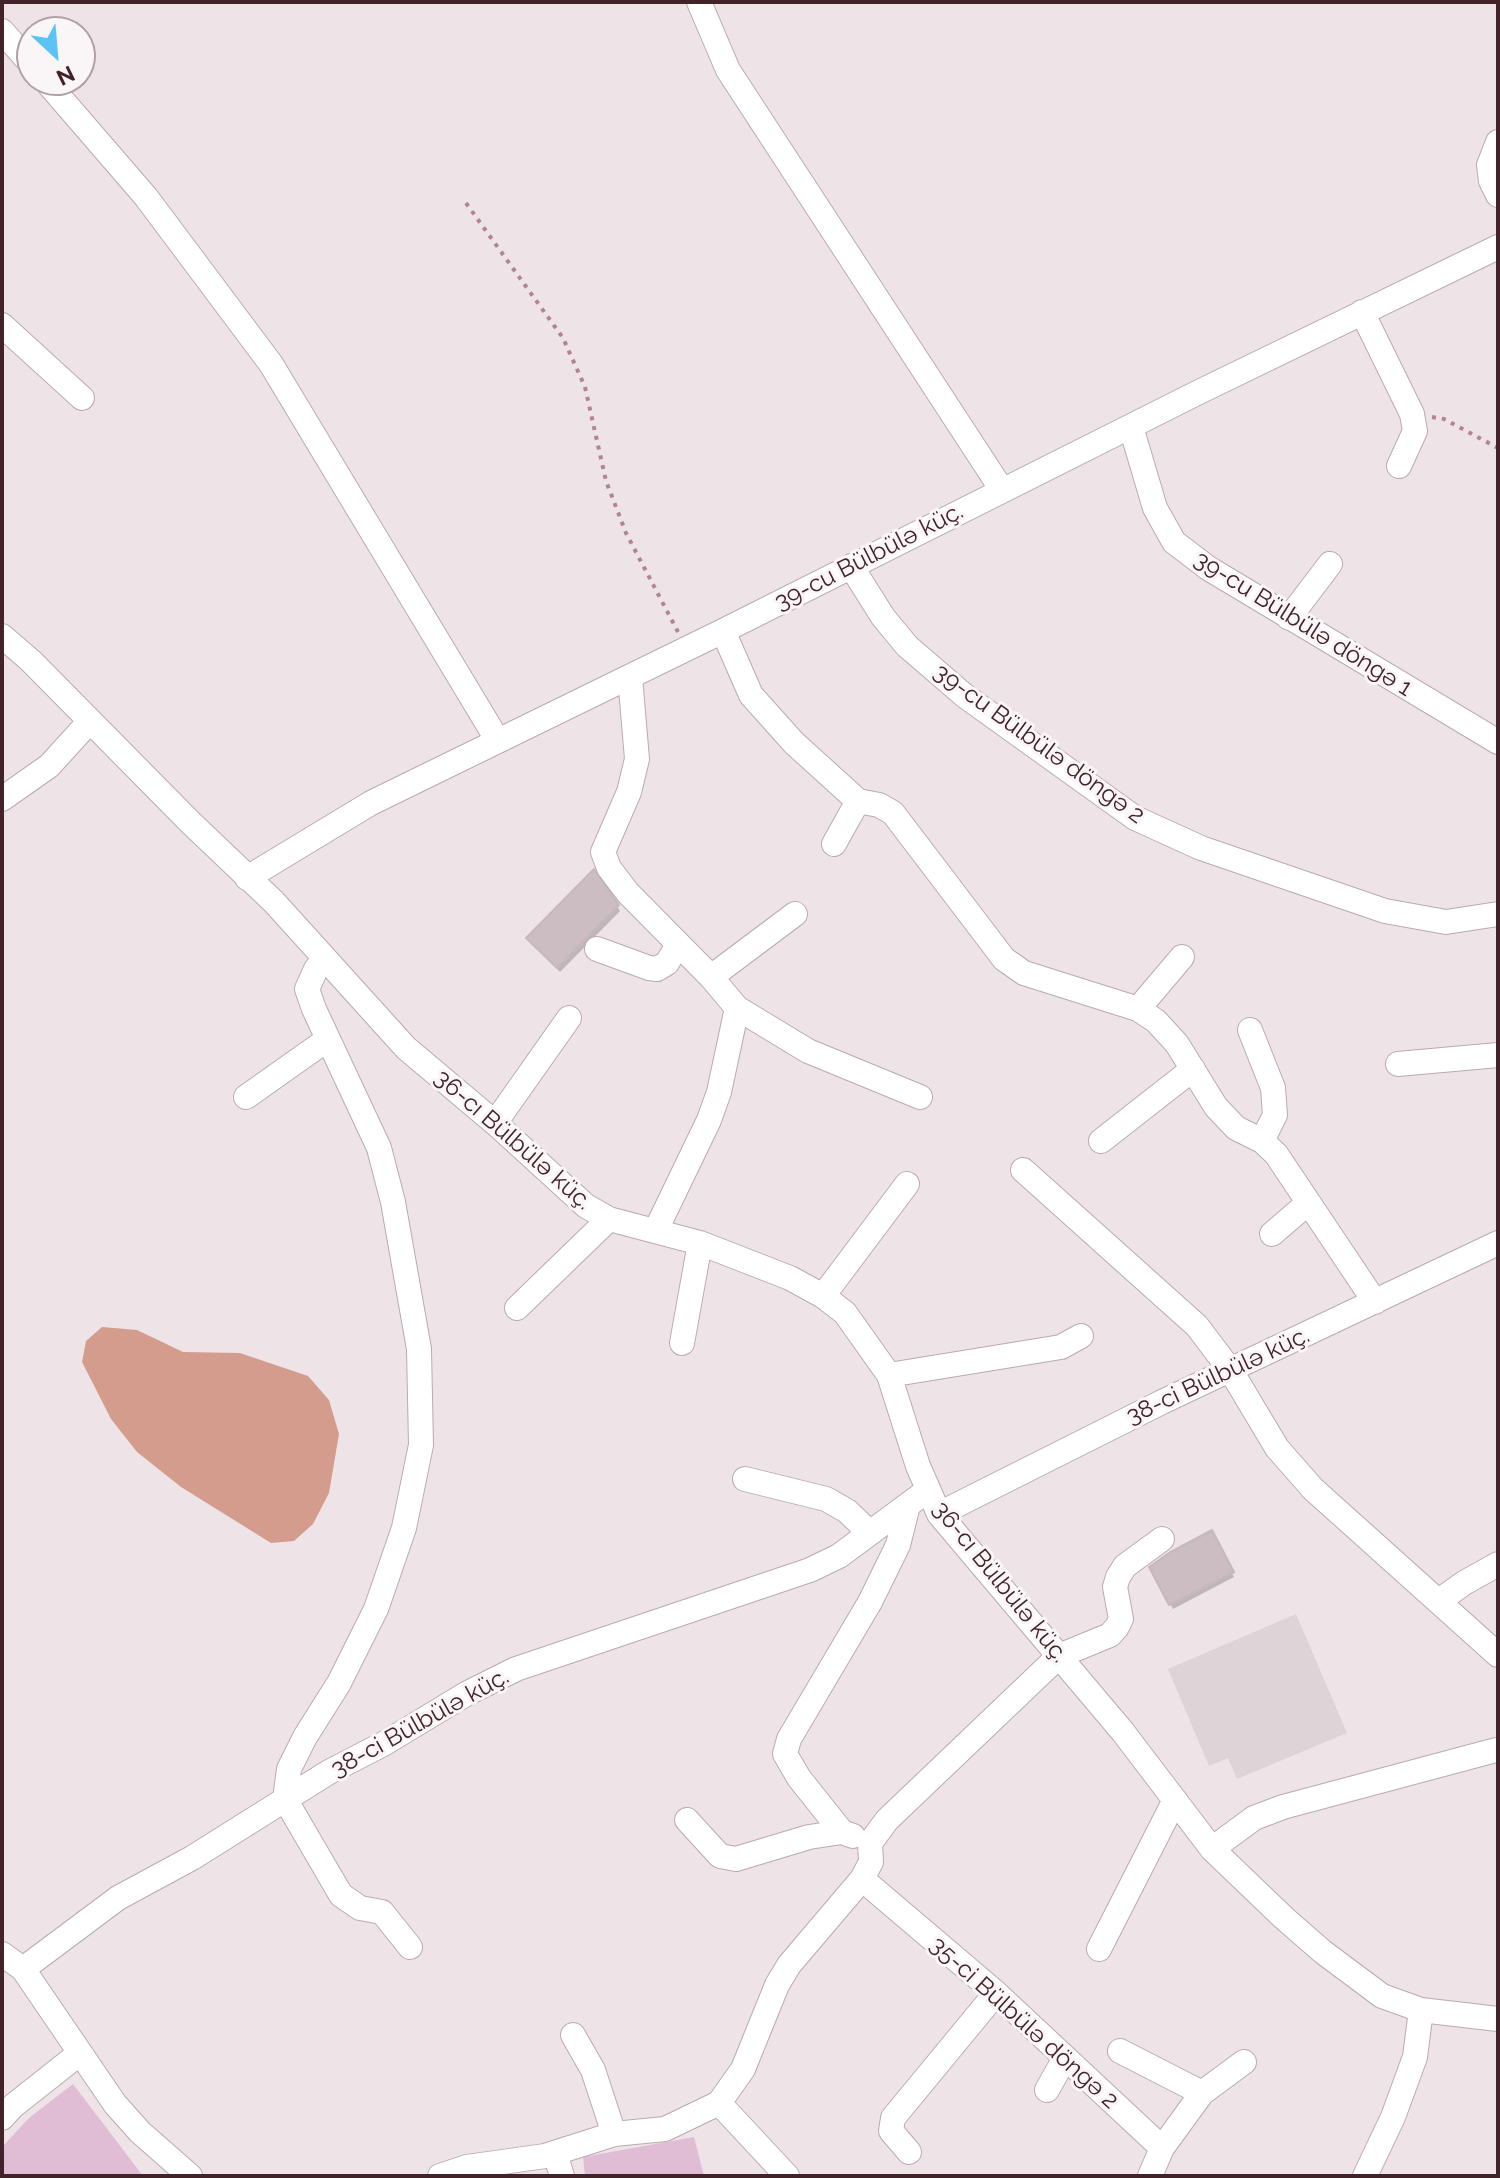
<!DOCTYPE html>
<meta charset="utf-8">
<style>
body{margin:0}
#map{position:relative;width:1500px;height:2178px;overflow:hidden;background:#eee4e8;font-family:Raleway,sans-serif}
canvas{display:block}
.frame{position:absolute;inset:0;border:4px solid #412329;pointer-events:none}
.north{position:absolute;left:16px;top:16px;width:80px;height:80px;box-sizing:border-box;background:#faf5f7;border:2px solid #b0a1a5;border-radius:50%;rotate:154deg;font-size:22px;font-weight:700;line-height:32px;text-align:center;color:#412329}
.north::after{content:'';display:block;margin:auto;width:28px;height:36px;background:#5bc4f5;clip-path:polygon(50% 0,100% 100%,50% 72%,0 100%)}
</style>
<div id="map">
<canvas width="1500" height="2178"></canvas>
<div class="frame"></div>
<div class="north">N</div>
</div>
<script>
const ctx = document.querySelector('canvas').getContext('2d');
ctx.lineJoin = 'round';
function paint(path, color) { ctx.fillStyle = color; ctx.fill(path, 'evenodd'); }
const poly = rows => new Path2D(rows.map(r => 'M' + r).join(''));
function strokePath(path, color, width, dash) { ctx.strokeStyle = color; ctx.lineWidth = width; ctx.lineCap = dash ? 'butt' : 'round'; ctx.setLineDash(dash || []); ctx.stroke(path); }
function drawText(font, color, halo, rows, align = 'center') {
  ctx.font = font + ' Raleway,sans-serif'; ctx.lineWidth = 6; ctx.setLineDash([]); ctx.textBaseline = 'middle'; ctx.strokeStyle = halo; ctx.fillStyle = color; for (const [text, x, y, turn = 0] of rows) {
    ctx.save(); ctx.translate(x, y); ctx.rotate((+turn || 0) * Math.PI / 180); ctx.textAlign = isNaN(turn) ? turn : align; if (halo) ctx.strokeText(text, 0, 0); ctx.fillText(text, 0, 0); ctx.restore();
  }
}
const built = poly([
 [1296,1614,1347,1733,1237,1779,1228,1758,1209,1766,1168,1669]
]);
const green = poly([
 [73,2084,143,2176,2,2176,2,2147,29,2118],
 [694,2137,704,2176,585,2176,583,2157]
]);
const water = poly([
 [102,1327,137,1330,183,1352,240,1353,308,1376,329,1400,339,1434,329,1493,313,1524,294,1541,271,1543,181,1487,137,1452,111,1419,82,1362,86,1341]
]);
const shadow = poly([
 [617,906,620,911,560,972,531,943],
 [1211,1533,1234,1577,1173,1609,1152,1568]
]);
const building = poly([
 [594,869,619,905,557,968,526,938,594,869],
 [1212,1530,1234,1572,1169,1605,1149,1567,1169,1553,1212,1530]
]);
const path = poly([
 [466,203,563,338,585,387,606,481,626,533,678,632],
 [1432,417,1444,419,1498,448]
]);
const minor = poly([
 [699,2,728,70,1002,490],
 [2,31,32,65],
 [45,80,146,197,271,364,498,741],
 [1498,142,1489,165,1491,181,1498,195],
 [1362,312,1412,414,1415,431,1399,466],
 [2,325,82,398],
 [1131,427,1155,508,1174,542,1208,568,1498,742],
 [851,566,883,617,907,646,965,696,1135,818,1201,848,1385,911,1446,922,1498,914],
 [1289,618,1330,564],
 [723,631,751,695,794,743,858,801,879,805,893,813,1004,959,1024,973,1138,1009,1156,1021,1177,1044,1216,1107,1236,1128,1262,1141,1276,1154,1375,1302],
 [2,636,31,661,191,823,274,902,406,1048,495,1123,586,1206,609,1219,700,1243,790,1278,823,1296,845,1313,889,1375,918,1466,939,1514,1123,1732,1212,1849,1284,1918,1323,1952,1382,1996,1421,2010,1498,2019],
 [630,677,637,759,629,792,603,852,609,868,628,893,711,977,737,1008,719,1092,709,1120,656,1230],
 [2,799,49,766,90,721],
 [834,844,858,801],
 [247,878,371,803,723,631,1199,392,1498,247],
 [597,949,649,968,657,969,667,963,678,945],
 [324,959,316,969,307,989,314,1009,379,1148,393,1202,419,1349,421,1445,404,1528,376,1609,339,1683,305,1737,289,1769,285,1799,341,1895,360,1908,382,1912,410,1947],
 [711,977,795,914],
 [737,1008,808,1051,920,1097],
 [1138,1009,1182,957],
 [1250,1030,1273,1088,1275,1115,1262,1141],
 [1398,1064,1498,1055],
 [246,1097,328,1039],
 [495,1123,569,1018],
 [1101,1141,1193,1069],
 [1023,1170,1197,1326,1231,1371,1277,1448,1313,1489,1498,1655],
 [1272,1234,1308,1203],
 [823,1296,907,1184],
 [517,1308,609,1219],
 [682,1343,700,1243],
 [889,1375,1061,1347,1081,1336],
 [745,1479,826,1499,847,1511,870,1533],
 [939,1514,1162,1402,1498,1243],
 [1439,1601,1464,1583,1498,1564],
 [687,1820,720,1856,736,1859,809,1837,842,1832,853,1836],
 [842,1832,799,1778,785,1754,789,1739,870,1602,898,1545,908,1505],
 [1212,1849,1254,1818,1283,1807,1496,1750],
 [1099,1949,1175,1800],
 [2,1954,23,1969,115,2104,140,2132,190,2176],
 [23,1969,118,1898,192,1858,329,1772,385,1743,466,1694,516,1669,810,1570,839,1556,928,1490],
 [573,2035,593,2070,614,2134],
 [1120,2051,1202,2093],
 [1047,2090,1065,2058],
 [719,2103,787,2176],
 [2,2118,13,2106,80,2053],
 [1162,2148,1202,2093,1244,2062],
 [909,2152,891,2131,893,2118,996,1993],
 [555,2153,562,2176],
 [440,2176,467,2167,545,2156,614,2134,665,2129,719,2103,743,2069,777,1985,789,1965,862,1879],
 [1150,2176,1162,2148,996,1993,862,1879,871,1862,870,1843,887,1820,1059,1656,1110,1635,1117,1627,1121,1619,1115,1587,1118,1577,1125,1566,1162,1539],
 [1365,2176,1393,2117,1415,2057,1421,2010]
]);
const streetNames = [
 ["39-cu Bülbülə küç.",869,557,-27],
 ["39-cu Bülbülə döngə 1",1303,624,32],
 ["39-cu Bülbülə döngə 2",1039,744,36],
 ["36-cı Bülbülə küç.",513,1140,41],
 ["38-ci Bülbülə küç.",1218,1376,-25],
 ["36-cı Bülbülə küç.",1000,1582,51],
 ["38-ci Bülbülə küç.",420,1723,-29],
 ["35-ci Bülbülə döngə 2",1024,2023,42]
];
paint(built, '#ded3d7');
paint(green, '#e0bdd4');
paint(water, '#d49c8c');
paint(shadow, '#0003');
paint(building, '#ccbdc2');
strokePath(building, '#c8b7bd', 2);
strokePath(minor, '#baaaaf', 26);
strokePath(path, '#b3848f', 4, [4, 6]);
strokePath(minor, '#fff', 24);
drawText('24px', '#412329', '#faf5f7', streetNames);
</script>
